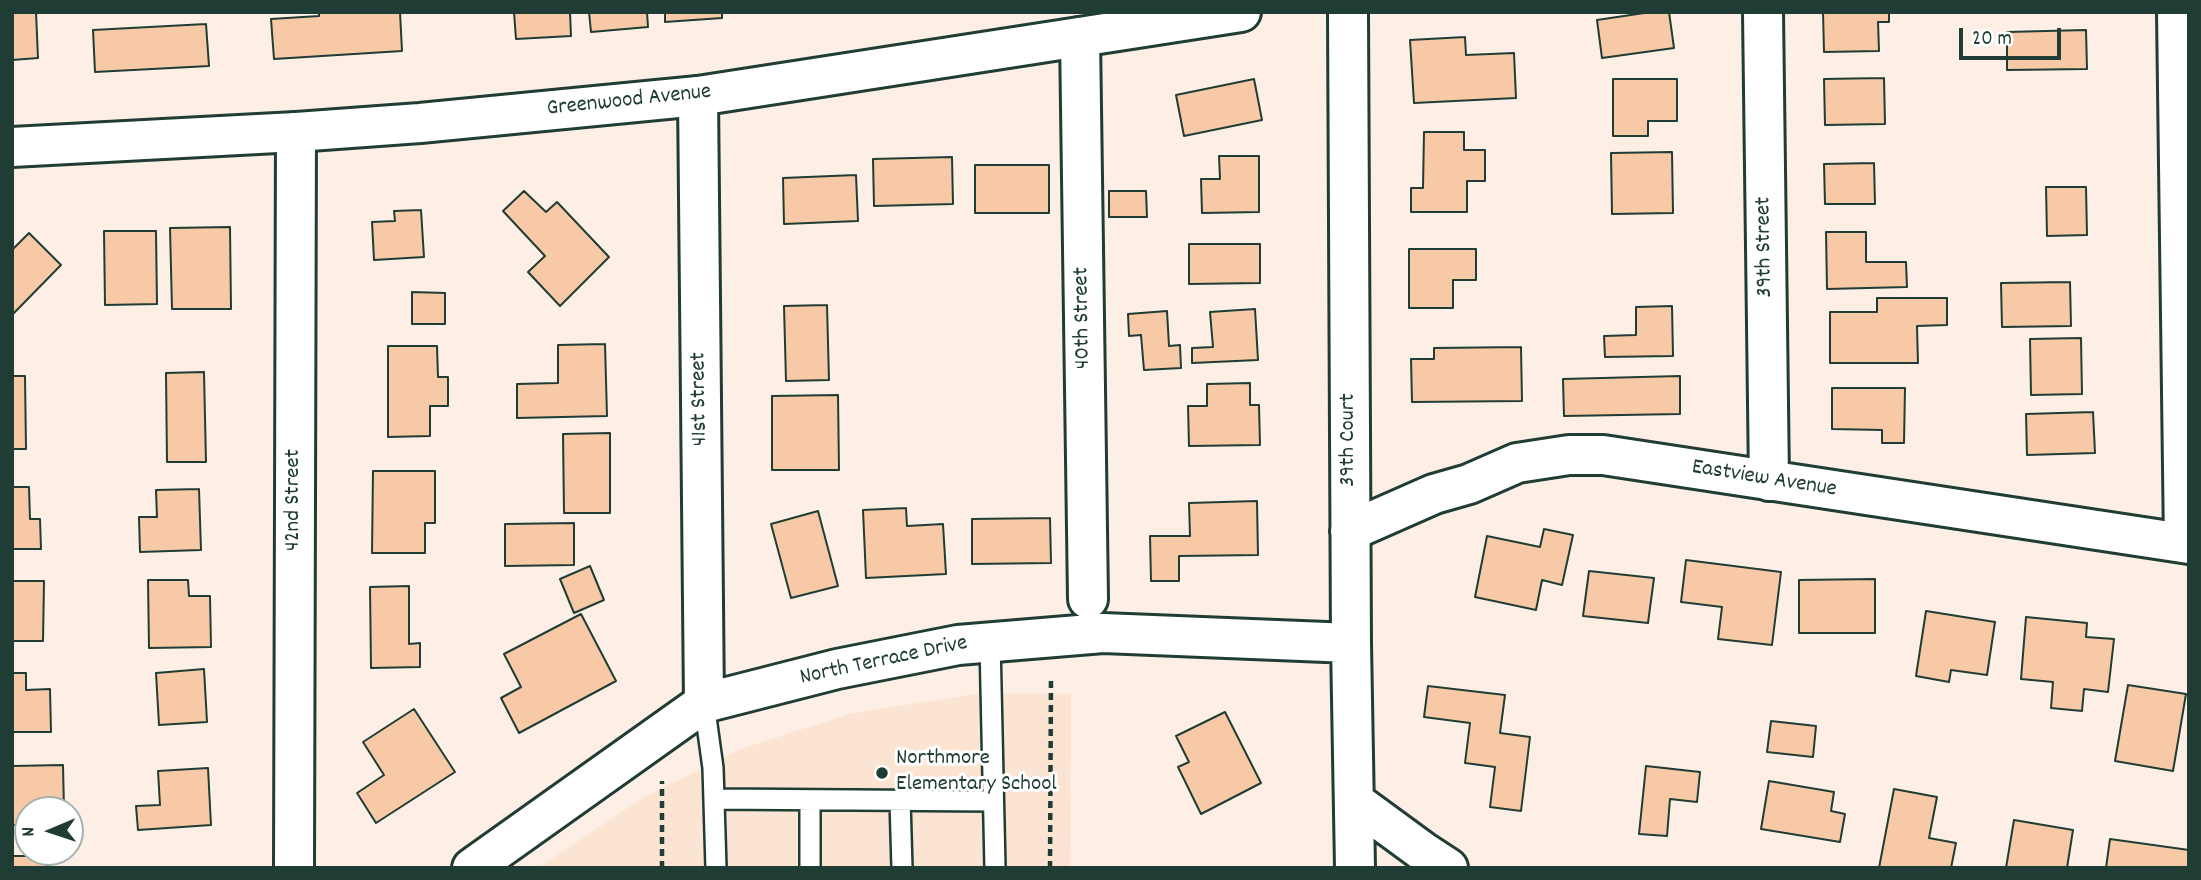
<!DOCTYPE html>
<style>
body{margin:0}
#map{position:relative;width:2201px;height:880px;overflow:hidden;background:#fdefe5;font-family:Dekko,sans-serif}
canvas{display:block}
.frame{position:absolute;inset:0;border:14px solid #1f3d34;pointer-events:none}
.north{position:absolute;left:14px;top:796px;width:70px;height:70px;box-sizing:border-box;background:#fff;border:2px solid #a5b1ae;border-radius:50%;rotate:268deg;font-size:19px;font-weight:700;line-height:28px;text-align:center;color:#1f3d34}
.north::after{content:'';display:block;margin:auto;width:24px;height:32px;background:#1f3d34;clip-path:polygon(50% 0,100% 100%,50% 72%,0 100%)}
.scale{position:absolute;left:1959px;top:28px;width:102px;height:32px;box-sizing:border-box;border:4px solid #1f3d34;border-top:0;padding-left:9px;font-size:21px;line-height:24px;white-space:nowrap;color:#1f3d34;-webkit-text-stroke:5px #fff;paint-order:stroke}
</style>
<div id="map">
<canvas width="2201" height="880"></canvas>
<div class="frame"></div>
<div class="north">N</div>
<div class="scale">20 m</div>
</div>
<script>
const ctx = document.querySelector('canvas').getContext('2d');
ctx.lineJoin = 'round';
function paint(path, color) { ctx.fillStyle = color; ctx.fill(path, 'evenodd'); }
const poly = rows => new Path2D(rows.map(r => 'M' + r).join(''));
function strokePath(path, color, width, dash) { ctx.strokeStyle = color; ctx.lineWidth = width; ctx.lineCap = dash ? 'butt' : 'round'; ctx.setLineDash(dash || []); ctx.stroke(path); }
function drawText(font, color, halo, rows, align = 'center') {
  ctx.font = font + ' Dekko,sans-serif'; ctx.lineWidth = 6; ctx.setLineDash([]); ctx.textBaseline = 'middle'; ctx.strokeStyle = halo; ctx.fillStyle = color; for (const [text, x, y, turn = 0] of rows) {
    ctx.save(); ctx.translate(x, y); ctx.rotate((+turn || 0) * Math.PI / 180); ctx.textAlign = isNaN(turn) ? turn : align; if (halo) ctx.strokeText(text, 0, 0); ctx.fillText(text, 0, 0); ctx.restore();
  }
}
const built = poly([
 [980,693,1071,694,1070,868,538,868,644,797,741,749,849,714]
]);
const building = poly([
 [12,12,36,12,38,58,12,60,12,12],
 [319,12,400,12,402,51,274,59,271,19,319,16,319,12],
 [514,12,570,12,571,36,516,39,514,12],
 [589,12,647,12,648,27,591,32,589,12],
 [665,12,722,12,722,18,665,22,665,12],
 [1651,12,1669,12,1674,48,1602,58,1597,20,1651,12],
 [1823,12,1889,12,1889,22,1878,22,1879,51,1824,52,1823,12],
 [206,24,209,66,95,72,93,30,206,24],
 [2086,30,2087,69,2007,70,2007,32,2086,30],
 [1465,37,1466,55,1514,53,1516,98,1414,103,1410,40,1465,37],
 [1884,78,1885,124,1825,125,1824,79,1884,78],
 [1254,79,1262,120,1184,136,1176,95,1254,79],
 [1613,79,1677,79,1677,121,1648,121,1648,136,1613,136,1613,79],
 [1424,132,1464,132,1464,150,1485,150,1485,181,1467,181,1467,212,1411,212,1411,188,1423,188,1424,132],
 [1672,152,1673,213,1612,214,1611,153,1672,152],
 [1219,156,1259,156,1259,212,1202,213,1201,179,1220,179,1219,156],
 [952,157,953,204,874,206,873,159,952,157],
 [1874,163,1875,204,1825,204,1824,164,1874,163],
 [975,165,1049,165,1049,213,975,213,975,165],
 [856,175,858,221,784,224,783,178,856,175],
 [2046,187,2086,187,2087,235,2047,236,2046,187],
 [524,191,546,212,557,202,609,257,560,306,528,272,545,256,503,211,524,191],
 [1109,191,1146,191,1147,217,1109,217,1109,191],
 [421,210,424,257,374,260,372,222,395,221,394,211,421,210],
 [230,227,231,309,172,309,170,228,230,227],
 [104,231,156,231,157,304,105,305,104,231],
 [1826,232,1866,232,1866,262,1906,262,1907,287,1827,289,1826,232],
 [29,233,61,265,12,315,12,250,29,233],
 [1189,244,1260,244,1260,283,1189,284,1189,244],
 [1409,249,1476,249,1476,280,1453,280,1453,308,1409,308,1409,249],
 [2070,282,2071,326,2002,327,2001,283,2070,282],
 [412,292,445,293,445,324,412,324,412,292],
 [1877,298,1947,298,1947,325,1917,326,1918,363,1830,363,1830,312,1877,312,1877,298],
 [827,305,829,380,786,381,784,306,827,305],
 [1672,306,1673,356,1605,357,1604,336,1636,335,1636,307,1672,306],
 [1255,309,1258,360,1192,363,1192,348,1213,347,1210,312,1255,309],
 [1167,311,1169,346,1180,345,1181,368,1144,370,1141,335,1129,336,1128,314,1167,311],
 [2081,338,2082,394,2031,395,2030,339,2081,338],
 [605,344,607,416,517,418,517,384,558,383,558,345,605,344],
 [388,346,437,346,438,377,448,377,448,406,430,406,430,436,388,437,388,346],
 [1521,347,1522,401,1412,402,1411,359,1434,359,1434,348,1521,347],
 [204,372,206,462,167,462,166,373,204,372],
 [12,376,25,376,26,449,12,449,12,376],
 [1680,376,1680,414,1564,416,1563,379,1680,376],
 [1250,383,1250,405,1259,405,1260,445,1189,446,1188,406,1207,406,1207,384,1250,383],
 [1832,388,1905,388,1904,443,1882,443,1882,430,1832,429,1832,388],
 [838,395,839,470,772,470,772,396,838,395],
 [2093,412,2095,453,2027,455,2026,414,2093,412],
 [610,433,610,513,564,513,563,434,610,433],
 [373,471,435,471,435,523,425,523,425,553,372,553,373,471],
 [12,487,29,487,30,519,40,519,41,549,12,549,12,487],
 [199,489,201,550,140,552,139,517,157,517,156,490,199,489],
 [1257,501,1258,555,1179,556,1179,581,1151,581,1150,536,1190,536,1189,503,1257,501],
 [906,508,907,526,943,524,946,574,866,578,863,510,906,508],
 [818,511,838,586,791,598,771,524,818,511],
 [1050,518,1051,563,972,564,972,519,1050,518],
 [574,523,574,565,505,566,505,524,574,523],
 [1544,529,1573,535,1562,585,1542,580,1536,610,1475,597,1487,536,1540,547,1544,529],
 [1686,560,1781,572,1772,645,1718,639,1722,607,1681,602,1686,560],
 [590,566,604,600,574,613,560,579,590,566],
 [1589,571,1654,578,1648,623,1583,616,1589,571],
 [1875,579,1875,633,1799,633,1799,580,1875,579],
 [148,580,188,580,189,596,210,596,211,647,149,648,148,580],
 [12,581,44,581,43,641,12,641,12,581],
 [409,586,409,644,420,643,420,667,371,668,370,587,409,586],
 [1926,611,1995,622,1987,675,1951,670,1949,682,1916,676,1926,611],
 [581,614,616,681,519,733,501,698,521,687,504,654,581,614],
 [2026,617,2087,623,2086,637,2114,639,2108,692,2084,689,2082,711,2051,708,2053,682,2021,679,2026,617],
 [204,669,207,722,159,725,156,673,204,669],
 [12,673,26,673,26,690,50,689,51,732,12,732,12,673],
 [2128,685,2186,694,2173,771,2115,761,2128,685],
 [1428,686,1505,695,1500,733,1530,737,1521,811,1490,807,1495,767,1465,763,1470,723,1424,717,1428,686],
 [414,709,455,772,376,823,357,793,384,775,363,742,414,709],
 [1225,712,1261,783,1201,814,1178,767,1189,762,1176,736,1225,712],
 [1771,721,1816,726,1813,757,1767,752,1771,721],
 [63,765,64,810,28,810,28,825,12,825,12,766,63,765],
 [1646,766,1700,772,1697,802,1670,799,1667,836,1639,834,1646,766],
 [208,768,211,825,138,830,136,806,160,805,158,771,208,768],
 [1769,781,1834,792,1831,811,1845,814,1840,842,1761,829,1769,781],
 [1894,789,1937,797,1929,838,1956,843,1951,868,1879,868,1894,789],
 [2014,820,2073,830,2067,868,2006,868,2014,820],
 [2110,839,2189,850,2189,868,2106,868,2110,839],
 [12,856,47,856,47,868,12,868,12,856]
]);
const path = poly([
 [662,868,662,781],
 [1050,868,1051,678]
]);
const lane = poly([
 [990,642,995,868],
 [704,703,713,768,716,868],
 [714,799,993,801],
 [900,800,902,868],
 [810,868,810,800]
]);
const street = poly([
 [1348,12,1351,643,1355,868],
 [1763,12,1769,481],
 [2177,12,2184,543],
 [1080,37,1088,599],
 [698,96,704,703],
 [1350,531,1434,494,1469,484,1517,463,1569,455,1603,455,2189,544],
 [1354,801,1425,853,1448,868],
 [294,868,296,132],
 [472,868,704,703,837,669,958,645,1103,633,1351,643]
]);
const secondary = poly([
 [12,147,296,132,420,123,698,96,1241,12]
]);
const markers = [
 [882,773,7,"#1f3d34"]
];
const streetNames = [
 ["Greenwood Avenue",629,102,-6],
 ["39th Street",1766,247,-91],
 ["40th Street",1084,318,-91],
 ["41st Street",701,399,-91],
 ["39th Court",1350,440,-90],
 ["Eastview Avenue",1764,480,9],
 ["42nd Street",295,500,-90],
 ["North Terrace Drive",884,662,-12]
];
const poiNames = [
 ["Northmore",896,760],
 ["Elementary School",896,786]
];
paint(built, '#fce4d2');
paint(building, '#f8c9a7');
strokePath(building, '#1f3d34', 2);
strokePath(lane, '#1f3d34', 24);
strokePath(street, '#1f3d34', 44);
strokePath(secondary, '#1f3d34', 44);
strokePath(path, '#1f3d34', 4.5, [7, 5]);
strokePath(lane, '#fff', 19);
strokePath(street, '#fff', 38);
strokePath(secondary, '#fff', 38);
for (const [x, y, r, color] of markers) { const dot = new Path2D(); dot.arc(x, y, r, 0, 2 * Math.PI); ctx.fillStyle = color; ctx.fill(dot); strokePath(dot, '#fff', 2.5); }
drawText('23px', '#1f3d34', '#fff', streetNames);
drawText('23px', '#1f3d34', '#fff', poiNames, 'left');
</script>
